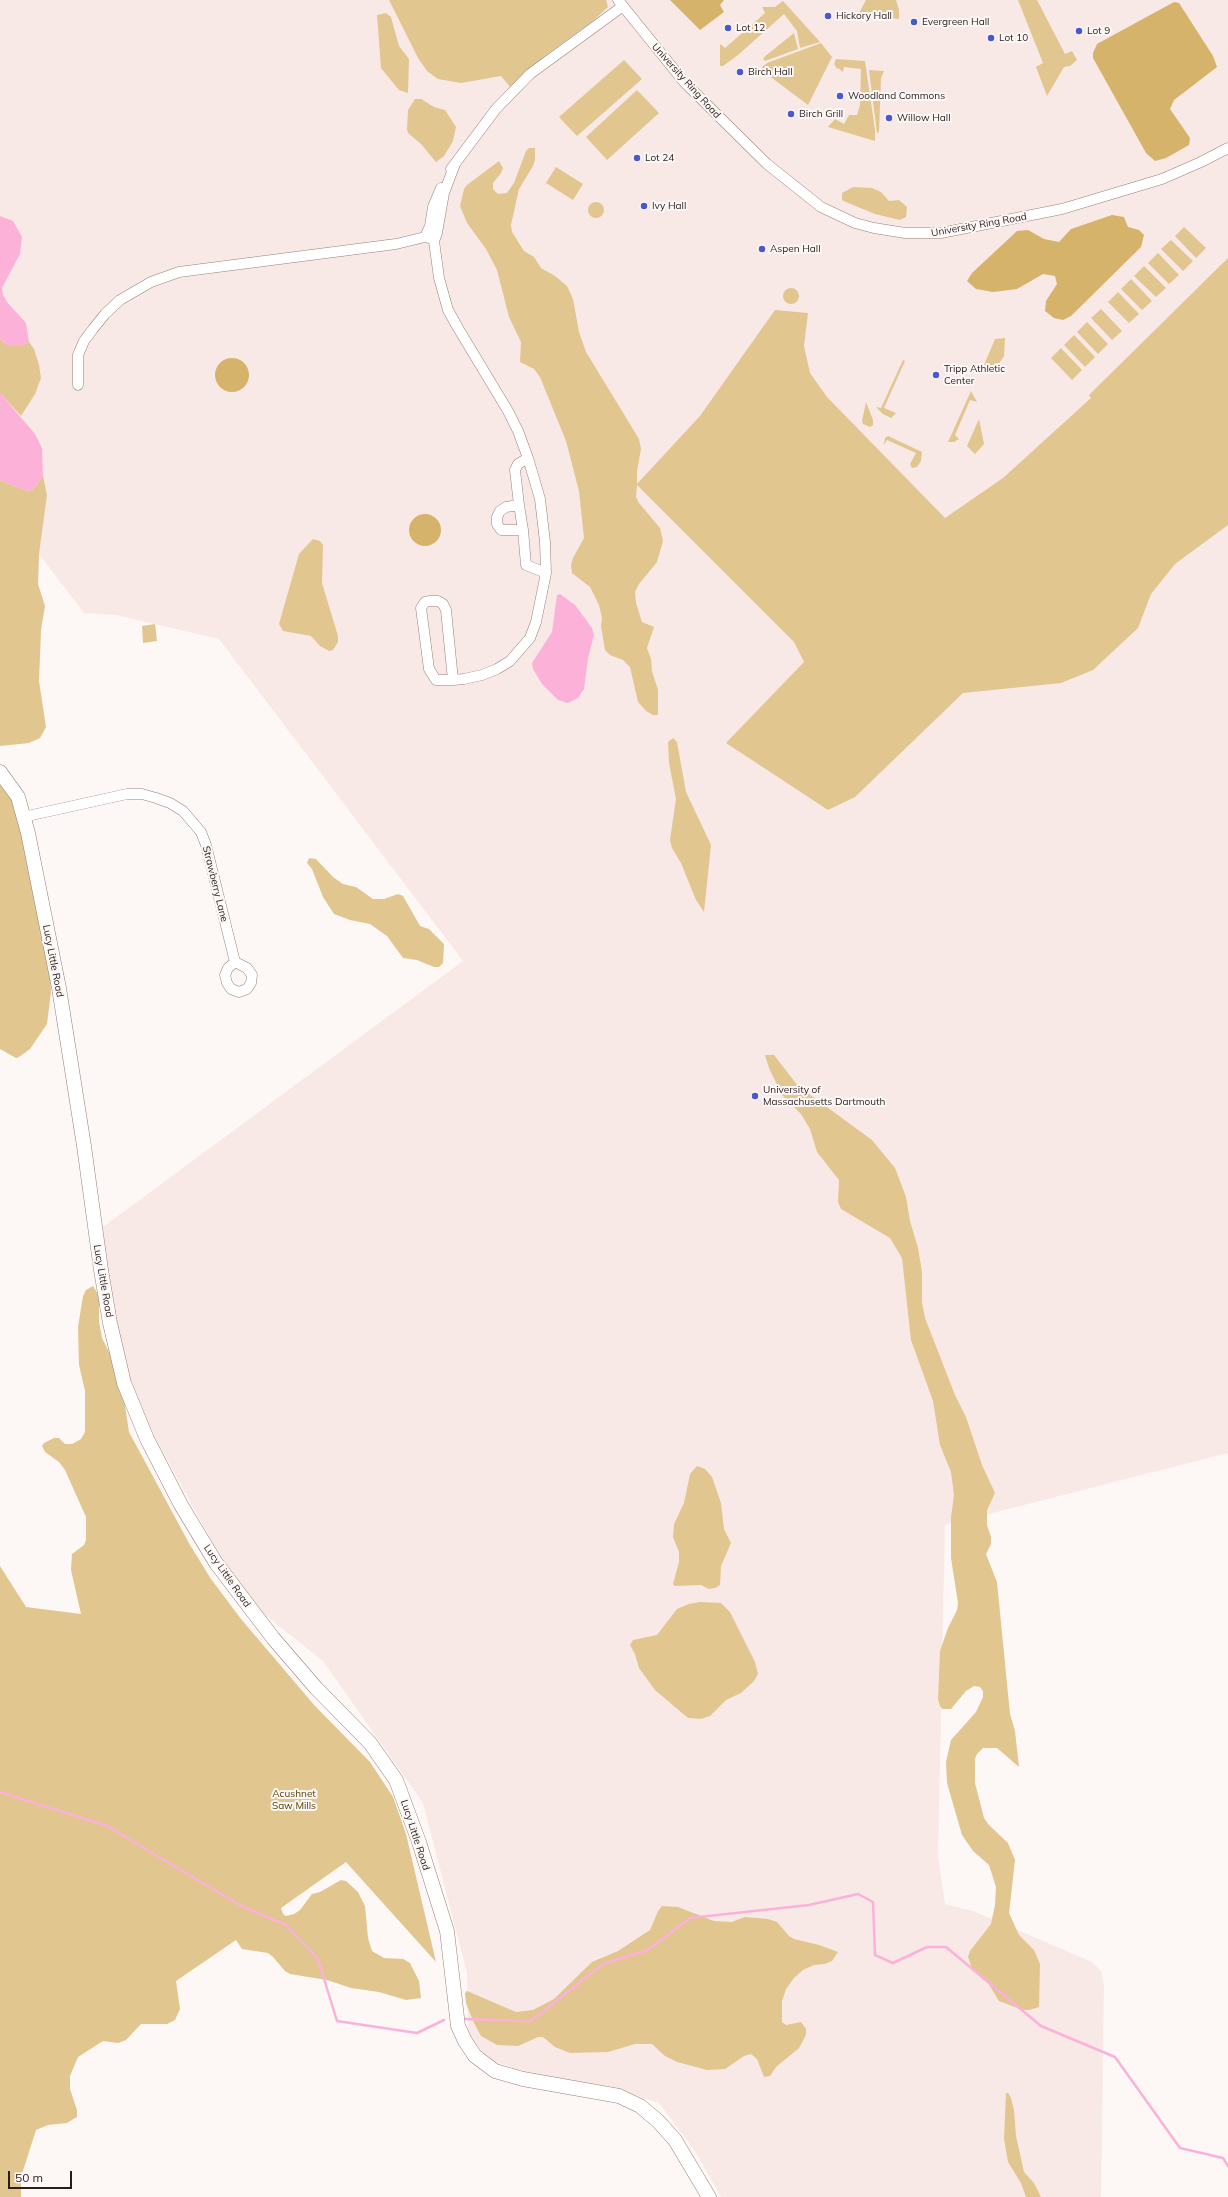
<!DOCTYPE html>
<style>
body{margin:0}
#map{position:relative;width:1228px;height:2197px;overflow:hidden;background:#fdf7f6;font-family:Mulish,sans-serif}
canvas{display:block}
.scale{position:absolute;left:8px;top:2171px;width:64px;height:18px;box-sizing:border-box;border:2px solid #271e1c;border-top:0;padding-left:5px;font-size:12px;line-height:14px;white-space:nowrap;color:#271e1c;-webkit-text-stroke:3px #fdf7f6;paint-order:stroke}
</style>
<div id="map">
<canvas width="1228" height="2197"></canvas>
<div class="scale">50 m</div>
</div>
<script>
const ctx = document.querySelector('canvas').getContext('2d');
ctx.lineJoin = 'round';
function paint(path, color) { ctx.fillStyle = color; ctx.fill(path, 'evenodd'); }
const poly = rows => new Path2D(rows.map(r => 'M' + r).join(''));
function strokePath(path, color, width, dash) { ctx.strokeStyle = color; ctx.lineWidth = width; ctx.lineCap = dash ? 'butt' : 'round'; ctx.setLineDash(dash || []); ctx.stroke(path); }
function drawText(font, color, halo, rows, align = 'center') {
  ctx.font = font + ' Mulish,sans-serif'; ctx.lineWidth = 4; ctx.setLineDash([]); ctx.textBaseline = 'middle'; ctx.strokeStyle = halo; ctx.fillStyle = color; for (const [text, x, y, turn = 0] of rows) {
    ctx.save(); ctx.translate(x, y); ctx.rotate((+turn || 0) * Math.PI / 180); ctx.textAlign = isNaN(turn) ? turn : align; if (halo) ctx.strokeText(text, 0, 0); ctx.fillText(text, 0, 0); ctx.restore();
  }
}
const built = poly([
 [0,0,1228,0,1228,1453,945,1525,938,1856,945,1904,973,1911,1092,1962,1101,1971,1104,1985,1101,2197,721,2197,695,2151,659,2103,607,2086,540,2076,489,2060,468,2032,467,1973,423,1803,323,1661,259,1610,224,1564,135,1400,114,1316,99,1230,463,961,219,639,116,615,84,613,10,516,0,512]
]);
const green = poly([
 [389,0,606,0,608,7,593,21,546,55,510,87,501,76,461,83,438,79,427,71,418,58],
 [866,0,896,0,899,10,899,19,858,15],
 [1018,0,1037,0,1065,54,1072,51,1077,60,1070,66,1064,67,1047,96,1036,67,1043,63],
 [783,1,820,42,800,48,797,31,784,14,738,55,723,66,720,66,720,44,725,48,755,22,765,13,762,7,775,7],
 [386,13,391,17,399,46,409,59,408,93,399,90,381,68,377,15],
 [794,33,798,49,765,61,763,58],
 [821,43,832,57,808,105,760,69,767,63],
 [836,59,865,61,875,130,875,141,828,127,835,119,844,124,849,115,857,115,860,105,861,69,844,67,843,72,838,68,837,69,834,64],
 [624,60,642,79,577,136,559,117],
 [869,70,884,71,881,78,879,132,877,133],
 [637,90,659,113,607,160,586,137],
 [415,99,421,99,434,107,445,110,456,127,453,141,444,156,436,162,421,144,408,133,407,129,408,110],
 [529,148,535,148,535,160,533,166,519,189,511,225,512,232,524,251,534,257,541,268,555,276,567,286,573,299,579,332,586,352,639,439,641,449,637,471,637,484,700,416,775,310,808,313,804,346,810,373,827,397,945,518,1003,478,1091,398,1089,395,1228,258,1228,525,1175,564,1151,594,1138,628,1093,670,1061,683,963,693,855,797,828,810,726,743,804,662,794,642,637,485,636,497,639,503,660,528,663,541,657,562,639,584,635,592,636,603,642,622,654,627,647,648,651,659,652,671,658,690,658,715,653,715,646,711,638,702,630,667,623,660,610,655,605,650,601,626,602,618,599,605,590,587,572,573,571,565,573,558,584,538,579,491,566,441,540,377,534,369,520,362,521,342,509,317,497,270,486,249,467,223,460,206,464,189,467,185,499,161,503,168,501,173,493,183,493,189,498,194,507,193,514,183,526,151],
 [556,167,583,184,573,200,546,183],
 [853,187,872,188,881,192,889,201,899,200,907,207,906,217,900,220,875,214,846,202,842,200,842,193],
 '588 210a8 8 0 1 1 16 0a8 8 0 1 1-16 0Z',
 [1184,227,1206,248,1196,258,1175,236],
 [1171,240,1193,261,1183,271,1161,249],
 [1158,253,1179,275,1169,284,1148,263],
 [1144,266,1166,288,1156,297,1134,276],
 [1131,279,1152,301,1142,310,1121,289],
 '783 296a8 8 0 1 1 16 0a8 8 0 1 1-16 0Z',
 [1118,292,1139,314,1129,323,1108,302],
 [1101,309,1122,331,1112,340,1091,318],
 [1087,322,1108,344,1098,354,1077,332],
 [1074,335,1095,357,1085,367,1064,345],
 [0,338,4,343,21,346,29,342,34,349,39,365,41,378,35,394,21,416,0,393],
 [1005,338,1004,356,996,368,984,365,995,339],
 [1061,348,1082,370,1072,380,1051,358],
 [903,360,905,361,884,408,896,413,891,418,883,414,876,407,881,408],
 [971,391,977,402,970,400,955,435,959,439,954,442,948,442],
 [866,402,873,420,873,425,870,427,863,424,862,421],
 [979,419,984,444,975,454,967,446],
 [888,436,922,452,921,461,917,467,912,468,910,464,916,453,887,440,884,445,885,438],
 [43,476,47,495,39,554,38,584,45,606,41,630,39,681,46,727,40,738,29,743,0,746,0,480,24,490,32,491],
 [313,539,320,541,323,545,322,583,338,636,338,642,333,650,329,651,320,646,311,636,283,631,279,624,299,554],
 [155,624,157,641,143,643,142,626],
 [673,738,677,742,686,792,711,845,704,912,696,900,681,863,672,848,670,840,676,799,669,763,668,742],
 [0,772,14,794,49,956,51,992,47,1024,30,1049,19,1057,16,1058,0,1049],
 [309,858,316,859,333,877,343,884,356,887,373,899,384,899,398,894,403,896,420,926,429,929,444,944,443,963,439,967,434,967,417,960,403,958,387,936,370,924,350,920,334,914,323,897,312,869,307,863],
 [765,1055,774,1055,798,1086,872,1140,895,1168,906,1197,910,1221,918,1248,922,1272,922,1302,925,1318,955,1395,966,1417,982,1465,995,1493,987,1510,987,1525,991,1537,991,1544,986,1554,997,1582,1010,1714,1015,1731,1019,1767,997,1748,983,1748,977,1754,975,1759,975,1783,984,1818,989,1825,1008,1843,1015,1860,1009,1913,1019,1935,1034,1950,1040,1964,1039,2007,1029,2010,1023,2010,999,2001,988,1983,973,1971,968,1957,970,1951,991,1924,995,1905,996,1887,989,1865,973,1851,962,1835,947,1783,946,1762,951,1740,976,1712,983,1697,983,1691,980,1687,974,1686,966,1691,951,1709,942,1709,940,1706,938,1699,940,1651,948,1628,957,1610,958,1603,951,1558,951,1517,954,1495,951,1472,940,1445,933,1401,911,1340,902,1258,890,1238,841,1209,838,1202,839,1180,817,1152,810,1129,801,1114,782,1095,769,1068],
 [93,1286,99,1296,99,1322,102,1338,112,1358,124,1399,129,1432,190,1545,211,1579,241,1619,315,1706,370,1762,393,1797,406,1834,436,1962,346,1862,281,1908,283,1914,286,1916,294,1914,300,1910,312,1894,320,1892,341,1880,346,1881,358,1892,365,1906,368,1938,372,1951,384,1958,403,1959,410,1963,419,1981,421,1998,406,2000,379,1992,351,1988,327,1980,290,1974,285,1971,273,1957,268,1953,242,1949,236,1940,176,1981,180,2009,175,2020,167,2024,141,2024,126,2040,118,2043,103,2041,78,2057,70,2076,70,2089,77,2110,77,2117,67,2123,48,2125,36,2130,21,2177,21,2197,0,2197,0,1566,26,1607,81,1614,71,1570,72,1554,84,1545,86,1540,86,1517,65,1470,59,1462,45,1452,42,1446,44,1443,54,1438,59,1438,65,1444,72,1444,81,1439,85,1432,85,1391,79,1365,78,1327,83,1296,86,1290],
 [697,1466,705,1469,712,1477,721,1503,724,1529,731,1543,721,1566,720,1585,715,1588,709,1589,701,1585,675,1586,673,1584,679,1562,679,1552,673,1537,674,1524,684,1503,690,1474],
 [700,1602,721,1603,730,1612,755,1662,758,1674,754,1681,741,1693,726,1700,710,1716,701,1719,688,1718,655,1690,639,1668,635,1654,630,1645,633,1640,657,1635,677,1609,689,1604],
 [662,1906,678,1907,714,1921,732,1922,745,1917,768,1919,777,1922,789,1936,794,1939,819,1945,838,1952,832,1961,825,1964,814,1965,803,1970,794,1978,786,1989,782,2001,782,2022,786,2025,801,2022,806,2029,806,2035,799,2048,776,2067,770,2076,764,2077,757,2059,751,2054,744,2056,725,2069,707,2070,677,2062,665,2056,652,2044,635,2044,608,2052,570,2053,555,2047,543,2037,538,2037,518,2046,497,2045,481,2036,473,2021,466,2003,465,1993,467,1991,516,2012,533,2010,554,1999,592,1962,618,1951,650,1930,658,1911],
 [1006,2093,1008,2093,1011,2098,1014,2110,1016,2136,1024,2172,1034,2183,1041,2197,1026,2197,1021,2183,1008,2162,1004,2139]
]);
const forest = poly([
 [670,0,724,0,720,5,724,12,700,30],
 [1174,2,1179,3,1213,56,1217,67,1174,100,1170,109,1190,138,1189,145,1166,158,1155,161,1146,153,1093,58,1093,53,1097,44],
 [1112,215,1124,217,1128,227,1139,230,1144,235,1141,247,1071,316,1063,320,1054,318,1045,311,1046,301,1057,284,1055,276,1043,274,1017,289,993,292,976,289,967,281,972,273,1017,231,1028,230,1044,239,1059,242,1071,229],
 '215 375a17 17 0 1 1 34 0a17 17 0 1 1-34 0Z',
 '409 530a16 16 0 1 1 32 0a16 16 0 1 1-32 0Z'
]);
const water = poly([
 [0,216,13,221,22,237,20,254,2,288,3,295,7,302,26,323,29,342,21,346,7,346,0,338],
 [0,393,35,434,42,448,43,476,32,491,24,490,0,480],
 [560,594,575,605,592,628,594,635,588,658,584,689,578,698,568,703,558,700,542,684,533,669,532,663,552,632,557,595]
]);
const stream = poly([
 [0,1792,107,1826,243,1907,286,1925,318,1959,337,2021,417,2033,444,2020],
 [465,2019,531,2021,603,1964,648,1950,690,1918,809,1905,858,1894,873,1902,875,1955,893,1963,927,1947,946,1947,1041,2026,1115,2057,1180,2148,1223,2158,1228,2166]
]);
const street = poly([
 [618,0,685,83,767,164,821,207,855,223,874,228,905,233,941,233,1062,209,1162,179,1201,162,1228,148],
 [455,164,444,193,437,233,434,241,439,278,448,310,458,328,508,411,518,431,528,458],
 [451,169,496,109,530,74,623,6],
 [425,237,430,226,433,207,441,188],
 [78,385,78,355,84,341,93,329,105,314,120,300,151,282,179,272,396,244,425,237,430,238,434,241],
 [519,505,515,470,518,464,528,458,540,499,545,542,546,573],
 [453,680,446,610,443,604,438,601,430,601,425,602,421,608,429,669,436,680,453,680,464,679,482,675,497,669,510,661,530,638,536,622,546,573,526,565,523,530,501,530,497,524,497,517,500,511,506,507,519,505,523,530],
 [23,817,127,794,142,794,156,798,170,803,183,811,201,832,206,845,235,962,247,968,252,975,251,983,247,989,239,992,231,989,227,983,225,975,228,968,235,962]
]);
const secondary = poly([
 [0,772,18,797,28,833,59,988,84,1146,101,1270,110,1323,124,1383,147,1439,181,1505,216,1563,273,1638,316,1688,370,1743,396,1780,419,1842,447,1931,458,2026,465,2041,475,2056,495,2071,523,2079,619,2096,640,2106,658,2121,675,2140,709,2197]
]);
const markers = [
 [828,16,4,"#4958cd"],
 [914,22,4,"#4958cd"],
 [728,28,4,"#4958cd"],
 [1079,31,4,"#4958cd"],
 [991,38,4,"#4958cd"],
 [740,72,4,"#4958cd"],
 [840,96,4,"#4958cd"],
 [791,114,4,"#4958cd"],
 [889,118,4,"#4958cd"],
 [637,158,4,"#4958cd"],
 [644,206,4,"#4958cd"],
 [762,249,4,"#4958cd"],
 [936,375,4,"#4958cd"],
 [755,1096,4,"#4958cd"]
];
const poiNames = [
 ["Hickory Hall",836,16],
 ["Evergreen Hall",922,22],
 ["Lot 12",736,28],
 ["Lot 9",1087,31],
 ["Lot 10",999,38],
 ["Birch Hall",748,72],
 ["Woodland Commons",848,96],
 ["Birch Grill",799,114],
 ["Willow Hall",897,118],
 ["Lot 24",645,158],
 ["Ivy Hall",652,206],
 ["Aspen Hall",770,249],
 ["Tripp Athletic",944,369],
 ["Center",944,381],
 ["University of",763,1090],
 ["Massachusetts Dartmouth",763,1102]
];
const streetNames = [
 ["University Ring Road",686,81,48],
 ["University Ring Road",979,225,-10],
 ["Strawberry Lane",215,884,76],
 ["Lucy Little Road",53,961,79],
 ["Lucy Little Road",103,1281,80],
 ["Lucy Little Road",227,1576,55],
 ["Lucy Little Road",415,1835,72]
];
const parkNames = [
 ["Acushnet",294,1794],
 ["Saw Mills",294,1806]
];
paint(built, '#f8e9e6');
paint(green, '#e1c68f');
paint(forest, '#d6b36a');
paint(water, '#fcb1d9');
strokePath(stream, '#fcb1d9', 2.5);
strokePath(street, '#98807a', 11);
strokePath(secondary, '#98807a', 15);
strokePath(street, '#fff', 10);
strokePath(secondary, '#fff', 14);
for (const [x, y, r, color] of markers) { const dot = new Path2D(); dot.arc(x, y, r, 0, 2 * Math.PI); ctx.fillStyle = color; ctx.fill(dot); strokePath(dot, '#fdf7f6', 1.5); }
drawText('10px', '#271e1c', '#fdf7f6', poiNames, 'left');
drawText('10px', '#271e1c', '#fdf7f6', streetNames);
drawText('10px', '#553e00', '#fdf7f6', parkNames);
</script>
